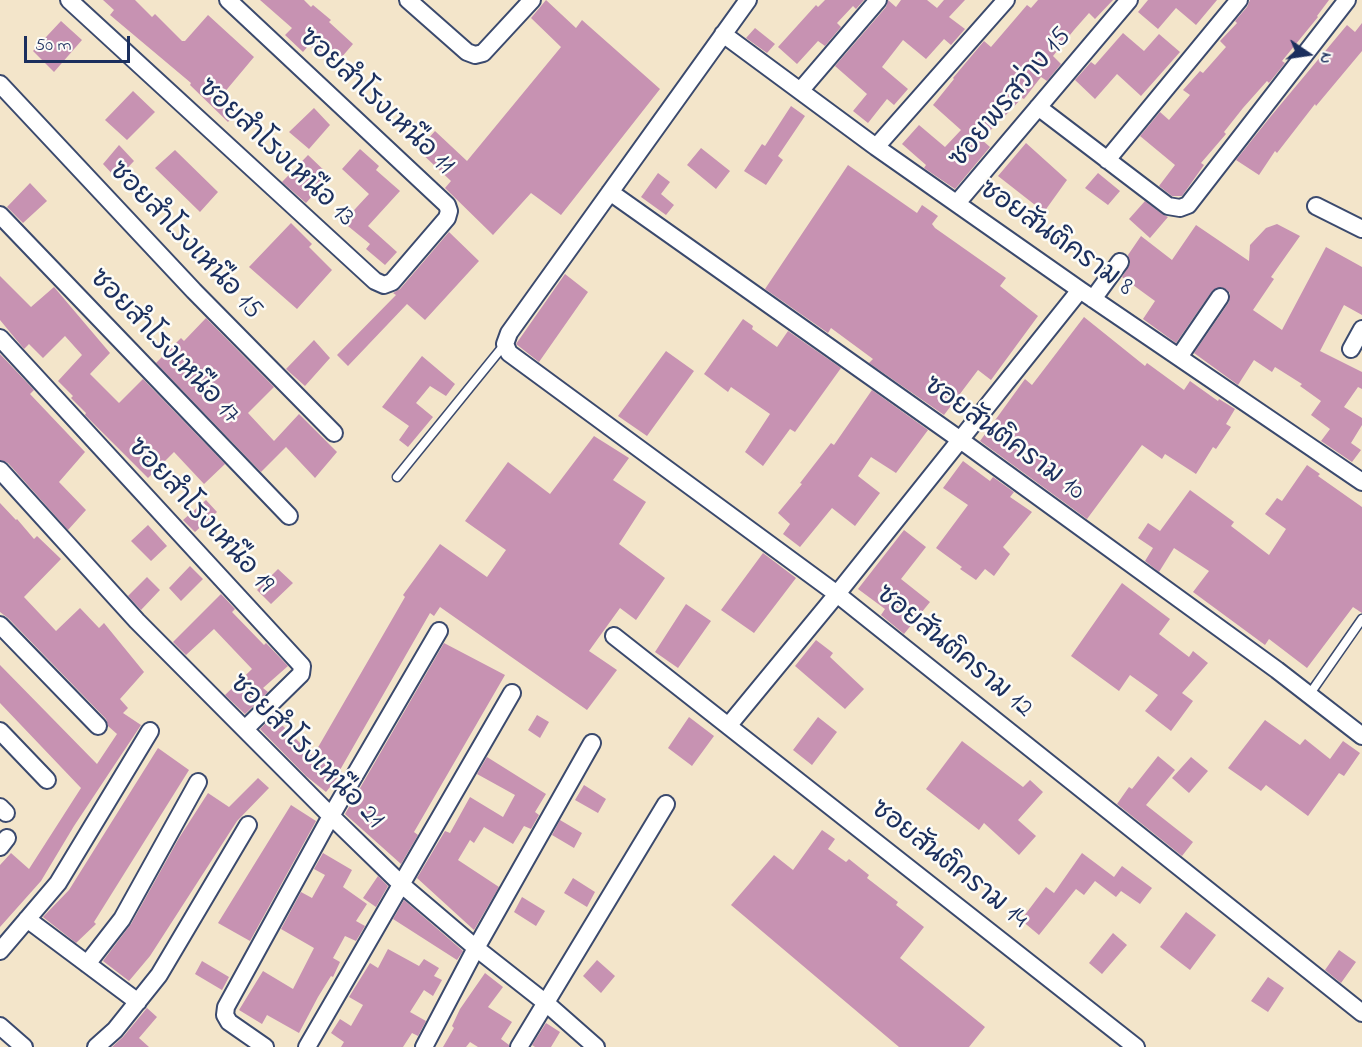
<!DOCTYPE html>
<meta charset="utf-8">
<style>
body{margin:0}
#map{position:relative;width:1362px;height:1047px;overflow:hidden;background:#f3e5ca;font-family:"Indie Flower",sans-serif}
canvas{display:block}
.north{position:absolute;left:1278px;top:24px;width:60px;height:60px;-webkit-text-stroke:4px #fdfcf7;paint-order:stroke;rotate:103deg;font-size:16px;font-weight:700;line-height:24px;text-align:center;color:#1b2f5e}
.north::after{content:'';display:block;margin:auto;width:21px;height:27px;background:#1b2f5e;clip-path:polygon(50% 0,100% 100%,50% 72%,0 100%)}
.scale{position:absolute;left:24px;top:36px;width:106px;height:27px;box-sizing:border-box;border:3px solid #1b2f5e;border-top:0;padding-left:8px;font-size:18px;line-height:21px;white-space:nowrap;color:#1b2f5e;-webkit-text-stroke:4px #fdfcf7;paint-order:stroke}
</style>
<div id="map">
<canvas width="1362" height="1047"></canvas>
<div class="north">N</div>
<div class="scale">50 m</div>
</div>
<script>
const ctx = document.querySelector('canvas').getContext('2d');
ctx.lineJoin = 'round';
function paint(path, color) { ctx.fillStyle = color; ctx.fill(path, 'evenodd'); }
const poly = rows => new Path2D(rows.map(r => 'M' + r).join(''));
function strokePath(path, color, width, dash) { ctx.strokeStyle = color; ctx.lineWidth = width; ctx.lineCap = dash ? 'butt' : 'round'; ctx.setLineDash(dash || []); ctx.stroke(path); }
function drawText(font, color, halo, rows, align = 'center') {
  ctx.font = font + ' "Indie Flower","Playpen Sans Thai",sans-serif'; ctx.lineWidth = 5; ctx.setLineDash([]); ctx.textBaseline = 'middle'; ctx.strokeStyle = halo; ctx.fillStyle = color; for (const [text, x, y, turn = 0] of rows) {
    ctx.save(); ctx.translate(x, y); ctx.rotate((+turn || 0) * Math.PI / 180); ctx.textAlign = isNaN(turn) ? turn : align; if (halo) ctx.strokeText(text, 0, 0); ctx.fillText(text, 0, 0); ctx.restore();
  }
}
const building = poly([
 [103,0,135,0,152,17,155,14,182,41,185,41,208,15,254,57,223,94,240,108,228,122,190,85,191,83,110,15,114,10],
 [260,0,304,0,311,7,313,5,331,20,329,22,353,44,334,66,309,45,303,52,285,35,292,28],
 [546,0,576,28,582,20,660,89,561,215,531,193,493,235,445,188,451,181,418,150,435,131,467,161,561,47,531,18],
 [825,0,864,0,856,9,853,6,837,23,841,27,825,46,818,41,797,64,778,47,816,5,818,7],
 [888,0,896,7,901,0,927,0,937,8,944,0,965,0,949,17,965,29,951,45,944,39,926,59,903,40,882,67,908,89,894,105,887,99,868,123,853,111,867,94,835,66,886,7],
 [1038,0,1113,0,1095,19,1089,13,1074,30,1053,56,1061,64,1047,81,1041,77,1024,99,1022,98,1005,116,1004,115,982,140,990,147,955,189,924,168,926,165,902,144,919,125,945,147,961,130,933,105,954,79,953,78,984,41,991,47,1027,5,1031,8],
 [1148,0,1217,0,1196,25,1176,8,1158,29,1138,12],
 [1250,0,1329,0,1317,16,1318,17,1282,61,1285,63,1269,83,1267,81,1243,108,1224,132,1226,134,1201,163,1204,165,1182,196,1172,196,1159,186,1175,165,1140,136,1160,112,1169,120,1190,95,1183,90,1200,71,1203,73,1226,47,1220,41,1237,23,1235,21,1247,7],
 [61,21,82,40,54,72,33,51],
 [1362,23,1362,51,1316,106,1315,104,1277,153,1275,151,1259,175,1236,160,1271,116,1347,25,1355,32],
 [755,28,775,44,767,53,746,38],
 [1123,33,1144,51,1159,34,1180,52,1141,96,1117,74,1095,99,1075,80,1091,62,1095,65],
 [133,91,155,112,127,140,105,120],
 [791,106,805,116,778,156,783,160,766,185,744,171,762,144,765,146],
 [314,108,330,125,309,149,289,132],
 [1026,143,1067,180,1044,212,998,176],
 [119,145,134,161,117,179,103,164],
 [701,148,730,171,716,189,687,165],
 [360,149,379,166,376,170,400,191,368,226,397,252,385,265,366,249,370,244,343,222,369,194,342,169],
 [175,150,218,192,200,212,155,168],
 [308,155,330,176,306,203,282,182],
 [848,165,917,213,922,205,938,216,932,224,935,228,1006,278,1000,286,1038,316,991,380,978,370,944,415,869,363,873,359,831,328,828,333,765,289],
 [658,173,670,182,661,194,674,205,666,215,641,197],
 [1098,173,1120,191,1108,205,1085,188],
 [30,183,47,201,23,223,7,207],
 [1145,201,1162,214,1168,217,1150,238,1129,219],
 [291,223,312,244,309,247,332,270,297,309,249,267],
 [1277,224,1300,236,1271,277,1274,279,1253,310,1282,330,1326,247,1362,267,1362,315,1344,305,1320,351,1362,372,1362,389,1358,387,1344,407,1362,418,1362,425,1351,443,1361,450,1352,462,1321,441,1330,429,1311,415,1321,401,1300,386,1302,384,1275,367,1272,372,1254,360,1238,385,1194,353,1229,302,1230,293,1226,289,1220,287,1212,291,1176,343,1143,319,1155,301,1122,277,1130,264,1128,255,1141,236,1172,260,1196,225,1249,261,1250,245,1266,228],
 [449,232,479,261,425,320,407,304,348,366,337,355,396,295,393,293,400,289],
 [565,274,588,292,539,362,516,344],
 [0,276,31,307,54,287,110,353,90,374,119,403,143,379,225,464,204,484,174,452,148,478,85,415,86,413,71,398,73,396,58,381,82,355,65,336,43,358,29,344,24,349,0,320],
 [1084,317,1145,366,1147,363,1184,390,1190,381,1218,401,1219,399,1235,409,1226,424,1231,427,1216,449,1213,447,1196,474,1165,454,1162,459,1142,445,1087,519,980,441,1025,379,1032,385],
 [206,318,274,387,248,413,274,441,299,414,337,452,315,478,286,447,261,472,156,363,181,338,184,341],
 [743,319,753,326,752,329,777,347,788,331,841,368,795,432,790,429,763,466,745,452,770,414,731,387,728,392,704,374],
 [314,340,330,358,305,386,286,369],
 [666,351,694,371,647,436,618,416],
 [0,354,34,390,30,394,85,452,59,482,86,510,68,530,8,463,0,460],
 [422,356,455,384,446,396,430,386,416,403,433,417,408,447,399,440,409,426,382,407],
 [872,390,928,430,896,473,871,457,858,476,880,493,855,526,832,508,800,547,783,534,790,524,778,513,802,484,800,483,831,443,834,445],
 [594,436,629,458,613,480,646,502,619,544,665,578,636,620,620,608,589,651,617,670,587,710,440,607,434,616,430,613,340,770,342,772,326,792,306,776,260,729,273,716,313,756,405,597,403,595,440,544,487,577,506,550,465,521,508,462,550,494],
 [963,461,990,481,993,477,1014,492,1010,497,1032,512,1003,547,1010,554,994,576,985,569,976,580,960,569,962,567,936,548,968,505,943,488],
 [1307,465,1320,474,1318,476,1362,507,1362,613,1353,607,1307,668,1269,639,1265,645,1193,592,1209,571,1174,548,1159,572,1145,561,1153,548,1138,538,1148,523,1160,531,1190,490,1234,522,1231,526,1269,555,1286,529,1265,514,1277,498,1282,501],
 [206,500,217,512,195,532,183,520],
 [0,503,16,520,17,519,34,539,37,536,61,559,24,597,56,631,80,608,99,628,104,623,144,672,120,699,128,708,123,713,141,725,74,826,41,881,0,927,0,865,11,853,29,869,81,788,0,703,0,665,97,764,117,734,108,726,106,719,8,618,0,612],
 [148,525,167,546,151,561,131,541],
 [904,530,926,547,901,579,930,602,904,634,881,615,885,609,858,589],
 [763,553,796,578,754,633,721,610],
 [190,566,203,579,181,601,169,588],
 [278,569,293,583,271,604,257,590],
 [147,577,160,590,141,610,128,596],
 [1122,583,1170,619,1159,634,1189,657,1193,651,1208,663,1182,693,1193,701,1171,731,1145,711,1158,695,1130,675,1119,691,1071,656],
 [221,594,235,609,232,612,264,645,266,643,288,666,263,688,268,692,245,714,225,695,252,669,214,629,186,655,173,642],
 [686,604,711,621,678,668,655,652],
 [816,640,833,653,830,657,864,689,845,709,795,666],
 [444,643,505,675,414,832,418,835,401,864,345,814],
 [537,715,549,722,540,738,528,730],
 [689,717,714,736,692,766,668,748],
 [818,717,837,732,812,765,793,750],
 [1265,720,1300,745,1305,739,1330,759,1343,741,1360,753,1344,776,1339,773,1308,816,1266,785,1261,791,1228,768],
 [962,741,1023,787,1030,780,1043,792,1018,820,1036,836,1019,855,984,823,979,830,926,789],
 [158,748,189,770,94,922,96,924,76,943,43,917,69,890],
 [1158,756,1175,770,1146,805,1193,842,1182,856,1117,804,1129,787,1132,789],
 [487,757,546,794,535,812,539,815,531,829,524,826,513,844,484,827,474,843,470,840,458,860,499,887,474,930,417,878,445,831,450,833,470,797,503,817,515,795,477,774],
 [1191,757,1208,771,1189,793,1172,778],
 [258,778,269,788,237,821,150,956,129,981,103,961,131,924,179,838,208,793,229,807],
 [584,785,606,799,598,813,575,800],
 [291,805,316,821,250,941,218,923],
 [560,820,582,833,574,848,552,835],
 [822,830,835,839,828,849,846,862,849,859,869,875,867,878,898,902,896,905,924,927,900,958,985,1027,969,1047,899,1047,731,905,774,855,793,870],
 [323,853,352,870,343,887,367,904,356,921,365,926,356,941,345,936,333,958,340,962,333,977,331,976,318,997,299,1033,267,1015,262,1024,239,1010,263,971,293,989,314,948,281,929,301,892,312,898,325,875,314,869],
 [1082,853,1114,877,1122,866,1152,888,1140,904,1121,891,1116,897,1095,881,1084,895,1076,889,1039,935,1021,920,1046,887,1054,893],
 [378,876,388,886,376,907,363,898],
 [573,878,595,892,587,907,564,893],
 [522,897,545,911,536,926,514,912],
 [404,900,463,951,457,960,393,919],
 [1186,912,1216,935,1190,970,1160,947],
 [1113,933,1127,945,1102,974,1089,963],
 [388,949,419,966,424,959,439,968,434,976,442,980,433,996,424,990,410,1012,426,1021,418,1036,412,1033,403,1047,341,1047,344,1042,331,1033,340,1019,351,1026,363,1005,349,997,370,963,378,968],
 [1339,950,1356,962,1341,983,1325,970],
 [597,960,615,976,601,993,583,976],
 [202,961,229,977,222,990,195,974],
 [485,973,503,987,488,1007,512,1022,501,1039,509,1045,509,1047,478,1047,470,1042,466,1047,443,1047,454,1028,452,1026,460,1009],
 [1268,977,1284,988,1268,1012,1251,1001],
 [147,1008,157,1017,139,1038,149,1047,112,1047,123,1037],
 [546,1023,560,1032,551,1047,535,1047,532,1045]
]);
const lane = poly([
 [397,477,505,344],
 [1309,695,1362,619]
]);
const street = poly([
 [69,0,375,281,384,285,392,282,447,218,449,211,447,205,228,0],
 [408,0,467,52,475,55,483,53,532,0],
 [748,0,509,333,505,344,509,353,837,594,1362,1013],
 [723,34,876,147,1080,290,1362,482],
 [0,84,194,291,334,433],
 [800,91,878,0],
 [1038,107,1168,206,1180,208,1188,205,1347,0],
 [876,147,1006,0],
 [1107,160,1239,0],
 [610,192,959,439,1277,670,1362,736],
 [957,203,1129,0],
 [1316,206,1362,229],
 [0,215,289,516],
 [1093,299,1120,262],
 [0,338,302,666,301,674,245,729],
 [1351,349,1362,329],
 [1179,357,1220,297],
 [0,470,137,621,331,816,402,885,476,948,546,1003,596,1047],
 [0,625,98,726],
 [614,636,1136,1047],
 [729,725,837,594,1080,290],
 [0,731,47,780],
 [0,807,6,813],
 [0,847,7,838],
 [27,919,138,1002],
 [0,951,58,883,150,731],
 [87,964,122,919,198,782],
 [0,1026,24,1047],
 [96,1047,115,1030,159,975,248,825],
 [265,1047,229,1022,225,1015,226,1007,331,816,439,631],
 [307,1047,512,693],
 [424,1047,476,948,592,743],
 [519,1047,666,804]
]);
const streetNames = [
 ["ซอยพรสว่าง 15",1012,99,-50],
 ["ซอยสำโรงเหนือ 11",375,103,43],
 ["ซอยสำโรงเหนือ 13",275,154,43],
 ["ซอยสันติคราม 8",1055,240,35],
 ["ซอยสำโรงเหนือ 15",184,242,46],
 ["ซอยสำโรงเหนือ 17",163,348,46],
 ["ซอยสันติคราม 10",1003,440,36],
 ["ซอยสำโรงเหนือ 19",199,517,47],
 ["ซอยสันติคราม 12",953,653,39],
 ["ซอยสำโรงเหนือ 21",305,753,45],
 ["ซอยสันติคราม 14",948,866,38]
];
paint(building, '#c792b2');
strokePath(lane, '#3b4a6e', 11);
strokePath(street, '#3b4a6e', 20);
strokePath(lane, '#fff', 8);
strokePath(street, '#fff', 16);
drawText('27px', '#1b2f5e', '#fdfcf7', streetNames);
</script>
